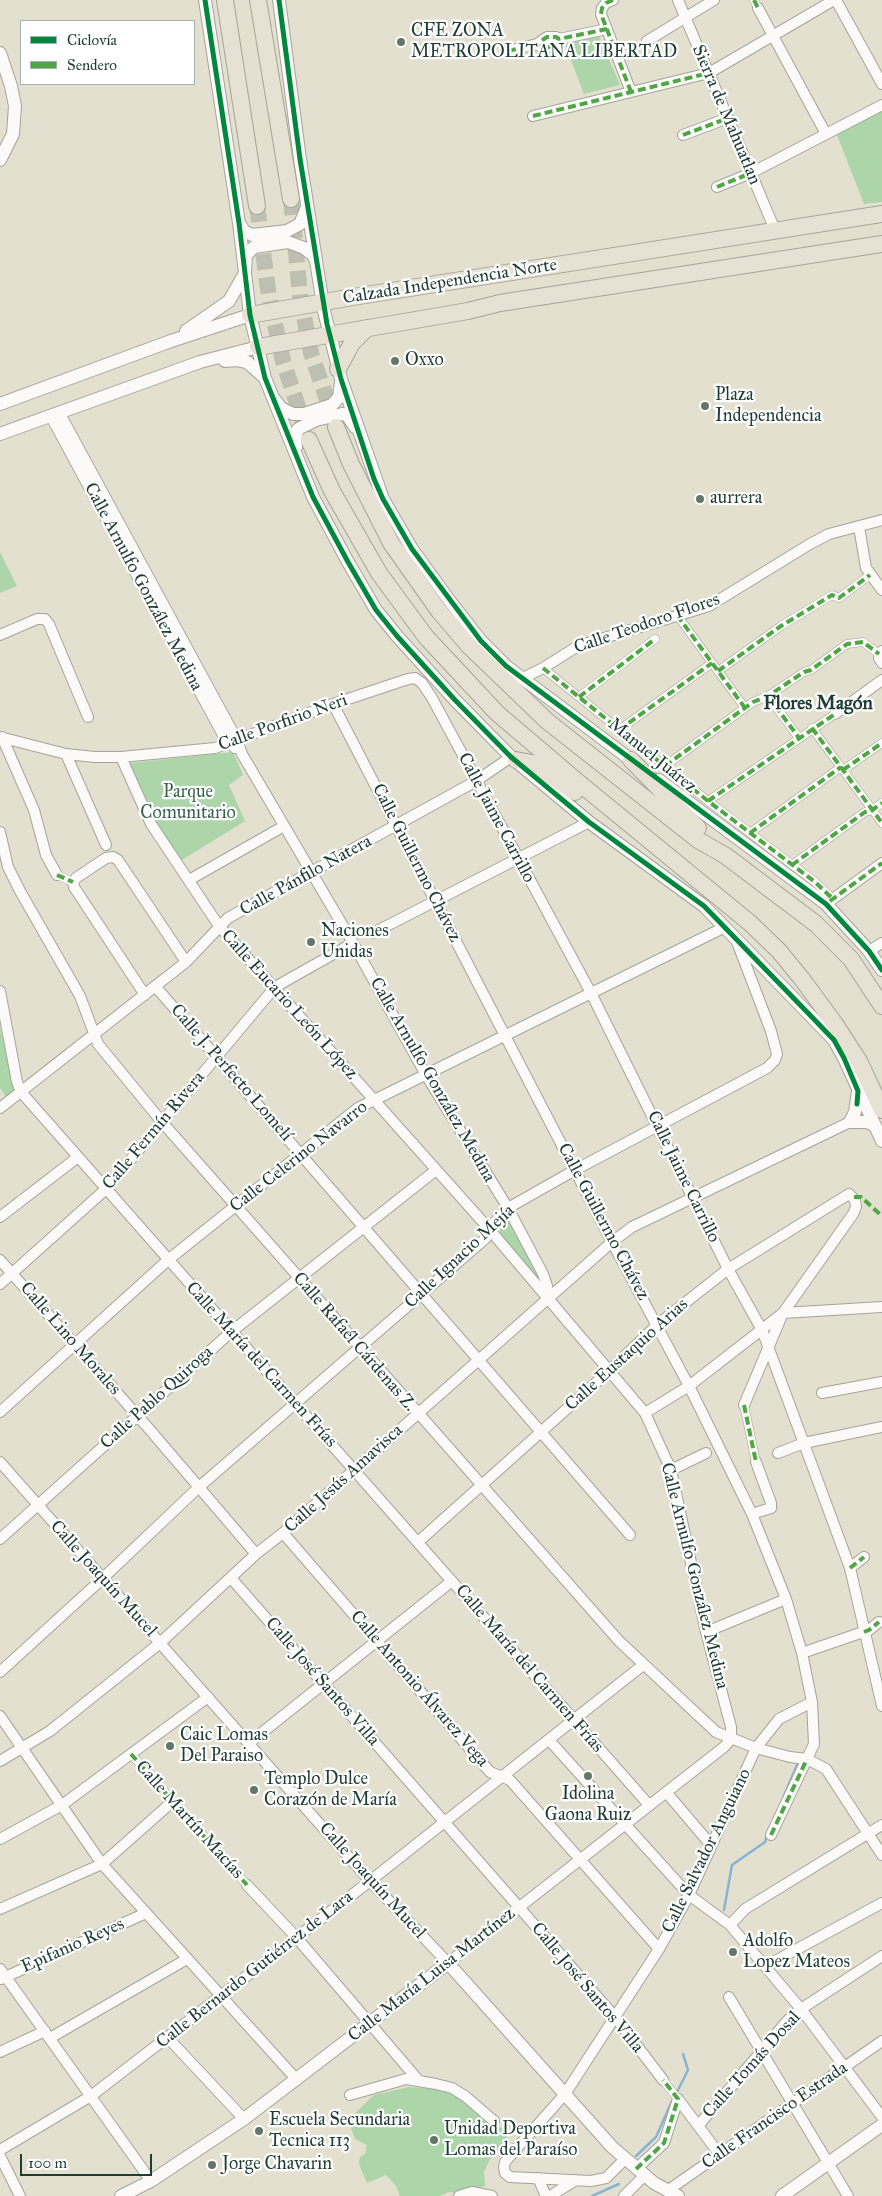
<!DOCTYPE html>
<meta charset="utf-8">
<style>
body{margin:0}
#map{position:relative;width:882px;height:2196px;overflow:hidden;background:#e4e0cf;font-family:"IM FELL Great Primer",serif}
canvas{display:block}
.legend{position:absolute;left:20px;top:20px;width:175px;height:65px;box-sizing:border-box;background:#fff;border:1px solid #a5b1ae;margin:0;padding:6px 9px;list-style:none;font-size:15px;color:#1f3d34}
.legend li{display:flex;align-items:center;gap:10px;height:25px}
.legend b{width:25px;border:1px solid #a5b1ae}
.scale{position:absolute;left:20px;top:2154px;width:132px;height:22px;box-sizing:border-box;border:2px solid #1f3d34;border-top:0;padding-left:6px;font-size:15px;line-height:18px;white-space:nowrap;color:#1f3d34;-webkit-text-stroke:4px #fff;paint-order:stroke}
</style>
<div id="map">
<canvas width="882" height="2196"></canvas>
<ul class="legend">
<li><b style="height:6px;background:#00873e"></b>Ciclovía</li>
<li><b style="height:6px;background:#4fa644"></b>Sendero</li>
</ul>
<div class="scale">100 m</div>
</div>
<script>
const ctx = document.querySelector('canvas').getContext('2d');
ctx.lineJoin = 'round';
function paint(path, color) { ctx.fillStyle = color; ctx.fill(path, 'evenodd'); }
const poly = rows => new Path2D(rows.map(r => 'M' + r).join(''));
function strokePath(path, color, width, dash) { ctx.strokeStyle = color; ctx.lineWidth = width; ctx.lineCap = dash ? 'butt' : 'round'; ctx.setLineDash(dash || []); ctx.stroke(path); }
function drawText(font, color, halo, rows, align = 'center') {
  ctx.font = font + ' "IM FELL Great Primer",serif'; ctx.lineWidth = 4.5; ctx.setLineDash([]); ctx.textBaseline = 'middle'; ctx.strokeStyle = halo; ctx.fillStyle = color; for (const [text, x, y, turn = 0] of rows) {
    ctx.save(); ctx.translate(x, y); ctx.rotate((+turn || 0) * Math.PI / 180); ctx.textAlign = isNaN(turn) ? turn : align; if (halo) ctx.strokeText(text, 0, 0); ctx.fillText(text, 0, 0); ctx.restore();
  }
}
const green = poly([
 [599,36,620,85,584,94,565,44],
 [882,109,882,202,864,204,837,135],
 [0,552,17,586,0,593],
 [233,752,243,775,229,785,245,821,174,865,121,764],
 [0,1027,15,1092,6,1097,0,1088],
 [508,1218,538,1273,537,1280,499,1236,501,1226],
 [409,2087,456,2091,493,2125,502,2128,510,2142,490,2159,484,2172,485,2186,460,2193,449,2192,440,2196,400,2196,396,2186,386,2175,367,2183,359,2164,360,2157,365,2154,367,2145,355,2139,348,2120,374,2095]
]);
const stream = poly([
 [783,1798,797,1765],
 [724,1910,732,1865,765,1842,767,1835],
 [676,2094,688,2070,683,2054],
 [636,2156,656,2137,672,2101],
 [592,2196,619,2184]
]);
const trunkTunnel = poly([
 [291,199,300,295,311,353,334,420],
 [257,206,269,297,283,361,305,428]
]);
const pedestrian = poly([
 [754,0,758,8],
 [677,615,745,708],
 [543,668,708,801,815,882,833,899],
 [718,671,781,626,832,595,839,598,870,575],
 [768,696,799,738],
 [579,697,655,639],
 [812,728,882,823],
 [619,730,712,663],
 [665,766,753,702,768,696,804,672,811,670,847,644,863,642,879,654],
 [843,770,882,743],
 [708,801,835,714],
 [750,833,841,767],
 [792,865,865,812,872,810,882,803],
 [57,875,73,882],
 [744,1405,756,1462],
 [131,1754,247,1885],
 [663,2080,678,2099]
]);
const minor = poly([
 [613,0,606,3,602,8,601,14,631,92],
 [678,0,775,230],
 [836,0,882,84],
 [758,8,826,134],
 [647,41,714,0],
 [537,44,541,47,549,47,559,39],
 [508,51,537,44,547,37,556,37,559,39,607,29],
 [533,116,709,73,834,0],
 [683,135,728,118],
 [717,187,751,173,882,105],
 [59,412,237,740,242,754,353,943,426,1075,508,1208,543,1274,547,1286,549,1297],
 [50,415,223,735,235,748],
 [859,527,866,568,882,590],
 [0,635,37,619,45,619,49,624,88,717],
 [882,651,879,658,882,663],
 [521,679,543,668,578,646,709,606,810,544,829,534,882,520],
 [333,704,612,1242,689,1386,752,1514,786,1599,802,1653,812,1702,814,1744,771,1835],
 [835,714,882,680],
 [0,737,66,754,95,757,121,757,215,748,333,704,408,679,415,678,422,683,432,698,591,993,728,1269,762,1330,850,1568,882,1706],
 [2,737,34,810,46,855,57,875],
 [66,754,106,845],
 [0,832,8,867,20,891,80,996,98,1044,162,1122,619,1641,716,1732,756,1748,790,1757,807,1759,826,1769,882,1855],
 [189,880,284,826],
 [826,904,882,863],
 [373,933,589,822],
 [869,951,882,943],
 [155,986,630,1535],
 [0,991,17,1082,21,1092,649,1805],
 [145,995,74,887,73,882,76,878,106,858,113,857,118,860,186,962],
 [0,1108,186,962,228,918,476,781,511,757],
 [0,1217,78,1157],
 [0,1260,150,1430,256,1554],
 [0,1284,106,1189,275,987,353,943],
 [822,1393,882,1382],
 [0,1412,168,1260,358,1108,723,928],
 [645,1413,689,1386,783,1313,882,1307],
 [778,1453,804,1443,882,1427],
 [0,1462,370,1881,448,1963,724,1747,731,1739,731,1727,706,1632,671,1470,645,1413,490,1230,219,926,151,824,121,757],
 [671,1470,706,1453],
 [752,1514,771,1508,771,1503,756,1462],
 [283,1533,490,1772,510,1780,659,1949],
 [0,1539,231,1332,436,1170],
 [418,1542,609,1371,657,1325,728,1269,849,1194,855,1200,856,1207,853,1214,783,1313,744,1405],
 [850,1568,864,1557],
 [231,1578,615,2017,663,2080],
 [706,1632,786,1599],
 [802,1653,869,1630,879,1622],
 [0,1672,102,1579,199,1487,486,1238,494,1223,508,1208,575,1170,767,1068,775,1060,777,1054,771,1031,737,942],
 [0,1716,102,1864,297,2080],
 [549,1740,689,1895,730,1925,801,2009,882,2117],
 [249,1743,452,1581],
 [0,1761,50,1731,160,1643,256,1554,283,1533,612,1242,632,1227,850,1122],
 [666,1792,711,1845],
 [0,1839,62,1805,208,1697],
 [247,1885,296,1937,419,2081],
 [0,1909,102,1864,172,1802],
 [730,1925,745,1909,882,1825],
 [766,1966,882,1903],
 [0,1969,151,2181],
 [1,1979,146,1913],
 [729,1997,848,2196],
 [50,2038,187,1959],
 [168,2038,244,2119],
 [0,2052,45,2031],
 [350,2095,406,2079,436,2084,452,2088,465,2096,494,2121],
 [678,2099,720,2155],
 [698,2126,788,2020,801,2009,882,1956],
 [0,2150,91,2096,370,1881,643,1665],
 [0,2156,20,2196],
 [625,2159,606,2178,591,2181,510,2177,505,2173,504,2167,505,2162,517,2148,565,2094,659,1949,689,1895,756,1748,779,1719,812,1702],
 [636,2169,664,2143,678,2099],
 [538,2178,546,2196],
 [667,2191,882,2041],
 [459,2196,472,2192,492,2196],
 [550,2196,576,2180],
 [624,2196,644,2176]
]);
const tertiary = poly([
 [205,0,239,223,250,315,265,378,313,497,348,562,376,610,397,636,455,700,511,757,589,822,704,906,834,1040,844,1058,882,1141],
 [279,0,300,159,324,311,341,379,383,499,412,549,449,600,481,641,506,666,639,766],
 [0,53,11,86,15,106,13,134,0,160],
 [239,223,244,231,252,235,287,231,300,224,307,207],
 [186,331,229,301,245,273,246,255,254,247,288,242,304,248,313,255,316,261],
 [225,361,236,360,247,362,265,378],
 [275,400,281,408,293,414,304,414,332,405,339,397,341,382],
 [0,404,171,341,250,315],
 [0,434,200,362,258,347],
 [296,447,295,438,298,429,316,420,342,414,347,415,355,427],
 [659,780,826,904,869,951,882,970],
 [858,1091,855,1112,850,1122,867,1122,875,1126],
 [121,2196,151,2181,244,2119,448,1963,612,2147,654,2183,678,2196],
 [782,2196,882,2125]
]);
const primary = poly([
 [250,315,353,297,882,214],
 [258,347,468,311,500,303,882,244],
 [338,369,352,343,367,328]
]);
const trunk = poly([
 [225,0,257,206],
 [258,0,291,199],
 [336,427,351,464,391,543,439,611,469,646,547,721,698,840,726,856,816,924,851,959,882,1006],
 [309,440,332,491,379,573,426,637,497,713,578,782,750,923,779,951,802,979,835,1024,859,1061,882,1110],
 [516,760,532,763,575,792],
 [631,760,698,828]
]);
const quiet = poly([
 [613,0,606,3,602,8,601,14,631,92],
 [754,0,758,8],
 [537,44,541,47,549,47,559,39],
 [508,51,537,44,547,37,556,37,559,39,607,29],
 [533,116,709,73],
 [683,135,728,118],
 [717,187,751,173],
 [677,615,745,708],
 [543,668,708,801,815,882,833,899],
 [718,671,781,626,832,595,839,598,870,575],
 [768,696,799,738],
 [579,697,655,639],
 [812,728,882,823],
 [619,730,712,663],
 [665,766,753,702,768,696,804,672,811,670,847,644,863,642,879,654],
 [843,770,882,743],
 [708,801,835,714],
 [750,833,841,767],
 [792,865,865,812,872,810,882,803],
 [57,875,73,882],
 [830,901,882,863],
 [854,1197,861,1197,882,1216],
 [744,1405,756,1462],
 [850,1568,864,1557],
 [864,1632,869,1630,879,1622],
 [131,1754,247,1885],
 [771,1835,807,1759],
 [636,2169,664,2143,678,2099,663,2080]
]);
const cycleway = poly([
 [205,0,239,223,250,315,265,378,313,497,348,562,376,610,397,636,455,700,511,757,589,822,704,906,809,1014,834,1040,844,1058,858,1091,857,1104],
 [279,0,300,159,327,324,341,379,374,479,383,499,412,549,481,641,506,666,826,904,869,951,882,970]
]);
const markers = [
 [401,42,5,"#64766a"],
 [395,361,5,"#64766a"],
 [705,406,5,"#64766a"],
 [700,499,5,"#64766a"],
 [311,942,5,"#64766a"],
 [170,1746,5,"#64766a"],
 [588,1776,5,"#64766a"],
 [254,1790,5,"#64766a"],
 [733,1952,5,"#64766a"],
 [259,2131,5,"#64766a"],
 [434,2140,5,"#64766a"],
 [212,2165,5,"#64766a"]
];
const poiNames = [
 ["CFE ZONA",411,32],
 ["METROPOLITANA LIBERTAD",411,53],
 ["Oxxo",405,361],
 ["Plaza",715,396],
 ["Independencia",715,417],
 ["aurrera",710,499],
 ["Naciones",321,932],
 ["Unidas",321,953],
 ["Caic Lomas",180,1736],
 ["Del Paraiso",180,1757],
 ["Templo Dulce",264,1780],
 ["Corazón de María",264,1801],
 ["Idolina",588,1795,"center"],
 ["Gaona Ruiz",588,1816,"center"],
 ["Adolfo",743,1942],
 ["Lopez Mateos",743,1963],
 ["Escuela Secundaria",269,2121],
 ["Tecnica 113",269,2142],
 ["Unidad Deportiva",444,2130],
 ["Lomas del Paraíso",444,2151],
 ["Jorge Chavarin",222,2165]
];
const streetNames = [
 ["Sierra de Mahuatlan",726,115,67],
 ["Calzada Independencia Norte",450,282,-9],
 ["Calle Arnulfo González Medina",143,587,62],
 ["Calle Teodoro Flores",647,624,-19],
 ["Calle Porfirio Neri",283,723,-20],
 ["Manuel Juárez",652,756,39],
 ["Calle Jaime Carrillo",496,818,62],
 ["Calle Guillermo Chávez",416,863,63],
 ["Calle Pánfilo Natera",306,876,-29],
 ["Calle Eucario León López",289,1005,48],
 ["Calle J. Perfecto Lomelí",231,1073,49],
 ["Calle Arnulfo González Medina",432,1080,60],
 ["Calle Fermín Rivera",154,1131,-50],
 ["Calle Celerino Navarro",299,1157,-38],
 ["Calle Jaime Carrillo",683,1177,64],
 ["Calle Guillermo Chávez",603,1222,62],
 ["Calle Ignacio Mejía",460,1257,-43],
 ["Calle Lino Morales",70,1339,49],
 ["Calle Rafaél Cárdenas Z.",354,1342,49],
 ["Calle Eustaquio Arias",627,1355,-42],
 ["Calle María del Carmen Frías",261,1365,48],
 ["Calle Pablo Quiroga",157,1398,-42],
 ["Calle Jesús Amavisca",344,1479,-42],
 ["Calle Arnulfo González Medina",694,1576,76],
 ["Calle Joaquín Mucel",103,1579,48],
 ["Calle María del Carmen Frías",529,1669,49],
 ["Calle José Santos Villa",322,1682,49],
 ["Calle Antonio Álvarez Vega",419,1689,49],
 ["Calle Martín Macías",189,1820,48],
 ["Calle Salvador Anguiano",707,1851,-64],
 ["Calle Joaquín Mucel",372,1881,48],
 ["Epifanio Reyes",73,1946,-24],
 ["Calle Bernardo Gutiérrez de Lara",255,1970,-38],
 ["Calle María Luisa Martínez",432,1975,-38],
 ["Calle José Santos Villa",587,1988,50],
 ["Calle Tomás Dosal",752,2065,-48],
 ["Calle Francisco Estrada",775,2116,-35]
];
const parkNames = [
 ["Parque",188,793],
 ["Comunitario",188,814]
];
const neighbourhoodNames = [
 ["Flores Magón",818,704]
];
paint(green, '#acd5aa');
strokePath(stream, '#86b4d1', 2.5);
strokePath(trunkTunnel, '#bdbfb0', 16, [16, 8]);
strokePath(pedestrian, '#a3a499', 9);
strokePath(minor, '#a3a499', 12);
strokePath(tertiary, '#a3a499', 14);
strokePath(primary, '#a3a499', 18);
strokePath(trunk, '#a3a499', 18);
strokePath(pedestrian, '#fbfaf8', 8);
strokePath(minor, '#fbfaf8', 10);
strokePath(tertiary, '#fbfaf8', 12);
strokePath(primary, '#e7e1d3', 16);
strokePath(trunk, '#e7e1d3', 16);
strokePath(quiet, '#4fa644', 4, [8, 4]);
strokePath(cycleway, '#00873e', 5);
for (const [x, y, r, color] of markers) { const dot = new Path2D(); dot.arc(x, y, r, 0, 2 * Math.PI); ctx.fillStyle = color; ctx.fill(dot); strokePath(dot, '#fff', 2); }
drawText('18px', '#1f3d34', '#fff', poiNames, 'left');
drawText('18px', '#1f3d34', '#fff', streetNames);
drawText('18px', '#37614a', '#fff', parkNames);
drawText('bold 19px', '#1f3d34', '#fff', neighbourhoodNames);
</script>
